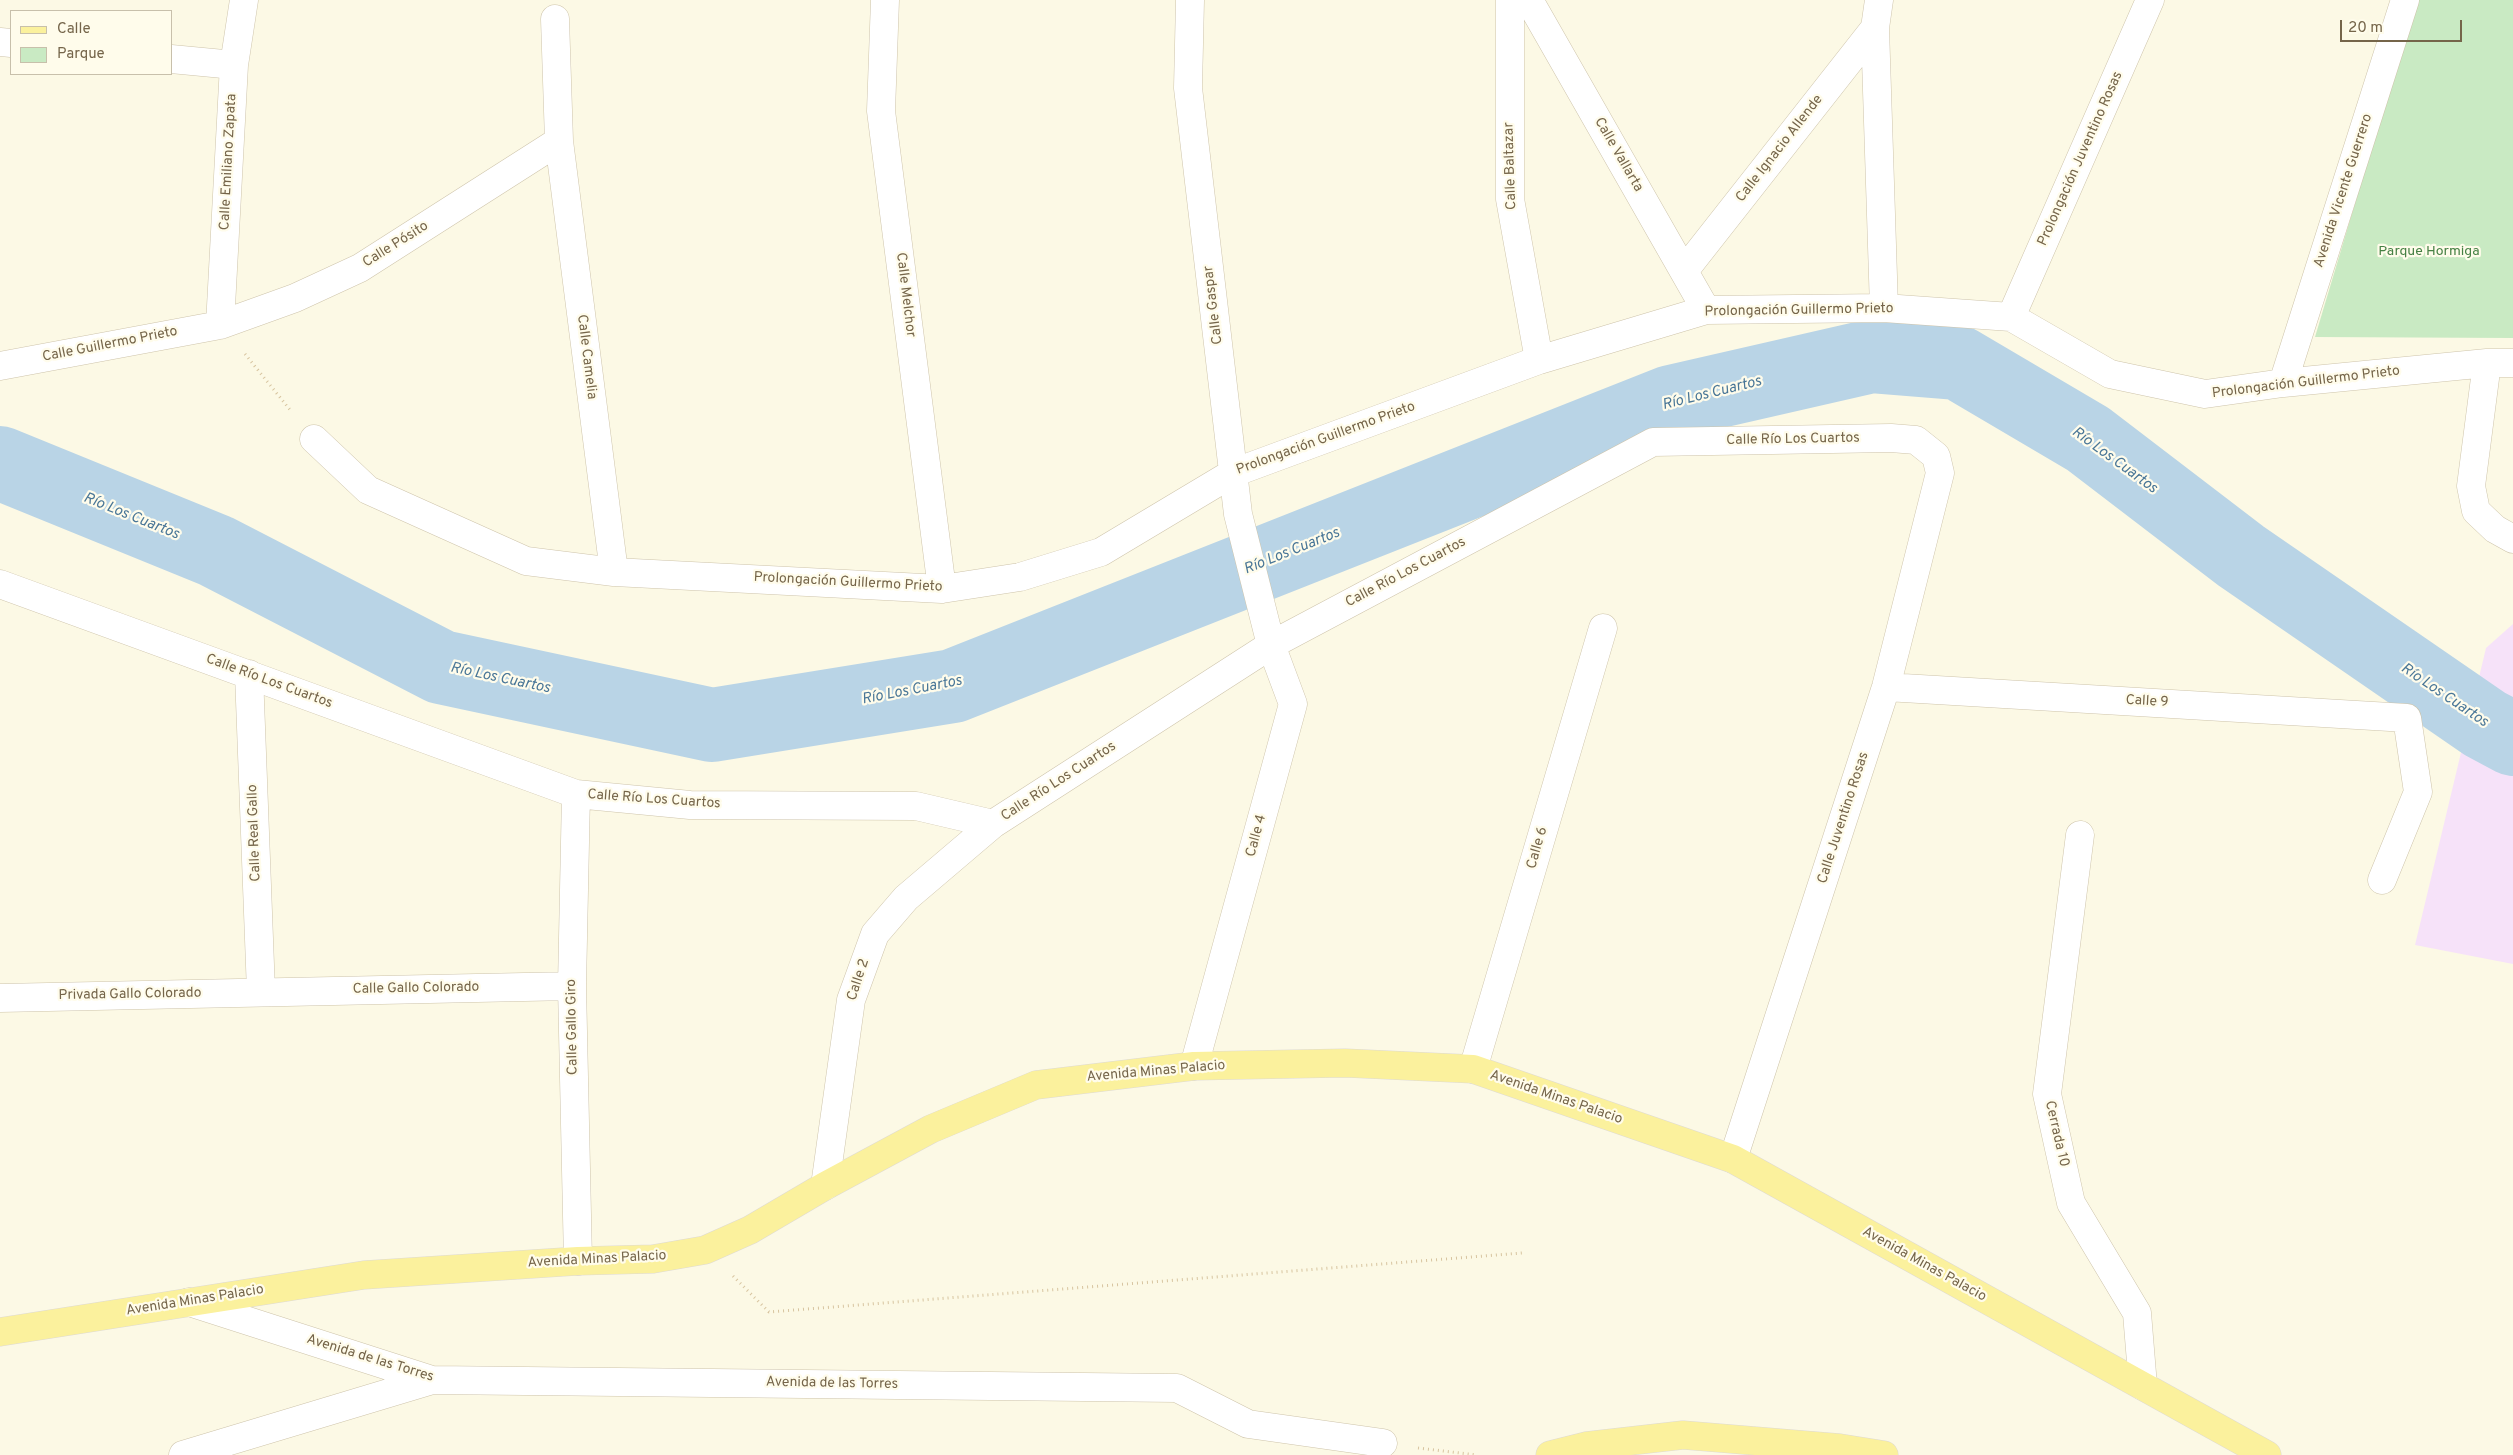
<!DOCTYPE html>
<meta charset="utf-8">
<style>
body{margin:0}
#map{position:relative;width:2513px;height:1455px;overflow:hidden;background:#fcf9e5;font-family:Overpass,sans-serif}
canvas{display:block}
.legend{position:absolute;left:10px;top:10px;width:162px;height:65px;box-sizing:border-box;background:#fffceb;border:1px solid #c8c0ab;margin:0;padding:6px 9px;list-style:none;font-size:15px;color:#75654a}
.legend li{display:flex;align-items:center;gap:10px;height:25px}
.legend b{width:25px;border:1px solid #c8c0ab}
.scale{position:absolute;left:2340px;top:20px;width:122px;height:22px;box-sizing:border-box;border:2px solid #75654a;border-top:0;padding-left:6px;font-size:15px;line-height:18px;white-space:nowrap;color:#75654a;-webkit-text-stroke:4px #fffceb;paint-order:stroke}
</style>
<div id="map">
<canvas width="2513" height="1455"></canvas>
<ul class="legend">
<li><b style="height:6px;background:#fbf19d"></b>Calle</li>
<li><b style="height:14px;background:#c9eac3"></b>Parque</li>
</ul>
<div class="scale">20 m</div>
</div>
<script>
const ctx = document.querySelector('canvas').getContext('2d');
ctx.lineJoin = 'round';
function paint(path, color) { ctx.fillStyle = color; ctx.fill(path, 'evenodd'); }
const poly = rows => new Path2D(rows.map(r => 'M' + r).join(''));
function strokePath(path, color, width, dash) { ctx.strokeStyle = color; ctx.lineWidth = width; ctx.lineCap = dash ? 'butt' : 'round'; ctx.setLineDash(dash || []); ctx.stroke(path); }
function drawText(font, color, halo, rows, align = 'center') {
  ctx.font = font + ' Overpass,sans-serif'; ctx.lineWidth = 4.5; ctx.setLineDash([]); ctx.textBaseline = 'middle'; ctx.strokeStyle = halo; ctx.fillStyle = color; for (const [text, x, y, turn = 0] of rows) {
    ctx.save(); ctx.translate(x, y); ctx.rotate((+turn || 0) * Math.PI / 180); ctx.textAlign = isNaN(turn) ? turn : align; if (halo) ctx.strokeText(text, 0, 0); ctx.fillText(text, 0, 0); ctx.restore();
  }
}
const education = poly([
 [2513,624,2513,964,2415,945,2486,648]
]);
const green = poly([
 [2416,0,2513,0,2513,338,2315,337]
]);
const river = poly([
 [0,463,216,551,441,667,712,725,953,686,1671,402,1872,356,1959,363,2088,439,2241,556,2485,724,2513,739]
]);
const path = poly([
 [245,354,291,411],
 [733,1276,769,1312,1522,1253],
 [1418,1448,1477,1455]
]);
const minor = poly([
 [885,0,881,111,942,589],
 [1190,0,1188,88,1238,514,1271,645,1293,704,1194,1066],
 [1510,0,1510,199,1539,360],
 [1529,0,1706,310],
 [1879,0,1875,28,1884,308],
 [555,19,559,141,614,572],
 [0,42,11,43],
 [171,59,234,65],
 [1684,271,1875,28],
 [2011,317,2150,0],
 [220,325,234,65,244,0],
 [2487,363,2471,486,2476,511,2495,529,2513,539],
 [0,366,220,325,295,298,360,268,559,141],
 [2283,383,2405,0],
 [314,439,368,490,526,561,614,572,942,589,1020,577,1101,552,1233,473,1539,360,1706,310,1884,308,2011,317,2110,374,2205,394,2283,383,2487,363,2513,363],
 [0,584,576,794,690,805,916,806,993,824],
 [249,674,261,992],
 [1886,687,2407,718,2418,792,2382,880],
 [576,794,572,986,578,1261],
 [2080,835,2047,1094,2071,1203,2137,1313,2143,1386],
 [0,998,572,986],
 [1473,1069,1603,628],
 [825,1186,851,1000,875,934,906,898,993,824,1271,645,1653,442,1891,438,1916,440,1936,456,1940,473,1886,687,1733,1159],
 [189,1302,432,1380,1177,1388,1248,1424,1383,1443],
 [183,1455,432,1380]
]);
const major = poly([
 [0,1332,364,1275,578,1261,653,1259,705,1250,750,1230,825,1186,931,1129,1036,1085,1194,1066,1345,1063,1473,1069,1733,1159,2267,1455],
 [1550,1455,1586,1446,1683,1435,1840,1448,1884,1455]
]);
const streetNames = [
 ["Calle Ignacio Allende",1780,149,-52],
 ["Calle Vallarta",1618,155,60],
 ["Prolongación Juventino Rosas",2081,159,-66],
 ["Calle Emiliano Zapata",229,162,-87],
 ["Calle Baltazar",1511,166,-92],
 ["Avenida Vicente Guerrero",2344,191,-72],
 ["Calle Pósito",396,245,-32],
 ["Calle Melchor",905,295,83],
 ["Calle Gaspar",1214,305,-97],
 ["Prolongación Guillermo Prieto",1799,311,-1],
 ["Calle Guillermo Prieto",110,345,-11],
 ["Calle Camelia",586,357,83],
 ["Prolongación Guillermo Prieto",2306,383,-7],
 ["Prolongación Guillermo Prieto",1326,439,-20],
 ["Calle Río Los Cuartos",1793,440,-1],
 ["Calle Río Los Cuartos",1406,573,-28],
 ["Prolongación Guillermo Prieto",848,583,3],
 ["Calle Río Los Cuartos",269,682,20],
 ["Calle 9",2147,702,3],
 ["Calle Río Los Cuartos",1059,782,-33],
 ["Calle Río Los Cuartos",654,800,4],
 ["Calle Juventino Rosas",1844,818,-72],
 ["Calle Real Gallo",255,833,-92],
 ["Calle 4",1257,836,-75],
 ["Calle 6",1538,848,-74],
 ["Calle 2",859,980,-72],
 ["Calle Gallo Colorado",416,989,-1],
 ["Privada Gallo Colorado",130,995,-1],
 ["Calle Gallo Giro",573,1027,-91],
 ["Avenida Minas Palacio",1156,1072,-5],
 ["Avenida Minas Palacio",1556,1098,19],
 ["Cerrada 10",2056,1134,77],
 ["Avenida Minas Palacio",597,1260,-3],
 ["Avenida Minas Palacio",1924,1265,29],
 ["Avenida Minas Palacio",195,1301,-9],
 ["Avenida de las Torres",370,1359,17],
 ["Avenida de las Torres",832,1384,1]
];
const parkNames = [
 ["Parque Hormiga",2429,252]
];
const waterNames = [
 ["Río Los Cuartos",1712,394,-14],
 ["Río Los Cuartos",2114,461,36],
 ["Río Los Cuartos",131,517,22],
 ["Río Los Cuartos",1292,552,-22],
 ["Río Los Cuartos",500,679,12],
 ["Río Los Cuartos",912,691,-11],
 ["Río Los Cuartos",2444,696,34]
];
paint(education, '#f6e2f9');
paint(green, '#c9eac3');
strokePath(river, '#b9d4e6', 74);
strokePath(minor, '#cec4ab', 29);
strokePath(major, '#dedad4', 29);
strokePath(path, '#d7c49f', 3, [1, 4]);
strokePath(minor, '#fff', 28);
strokePath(major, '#fbf19d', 28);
drawText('14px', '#75654a', '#fffceb', streetNames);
drawText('14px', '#468144', '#fffceb', parkNames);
drawText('italic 15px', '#497697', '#fffceb', waterNames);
</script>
